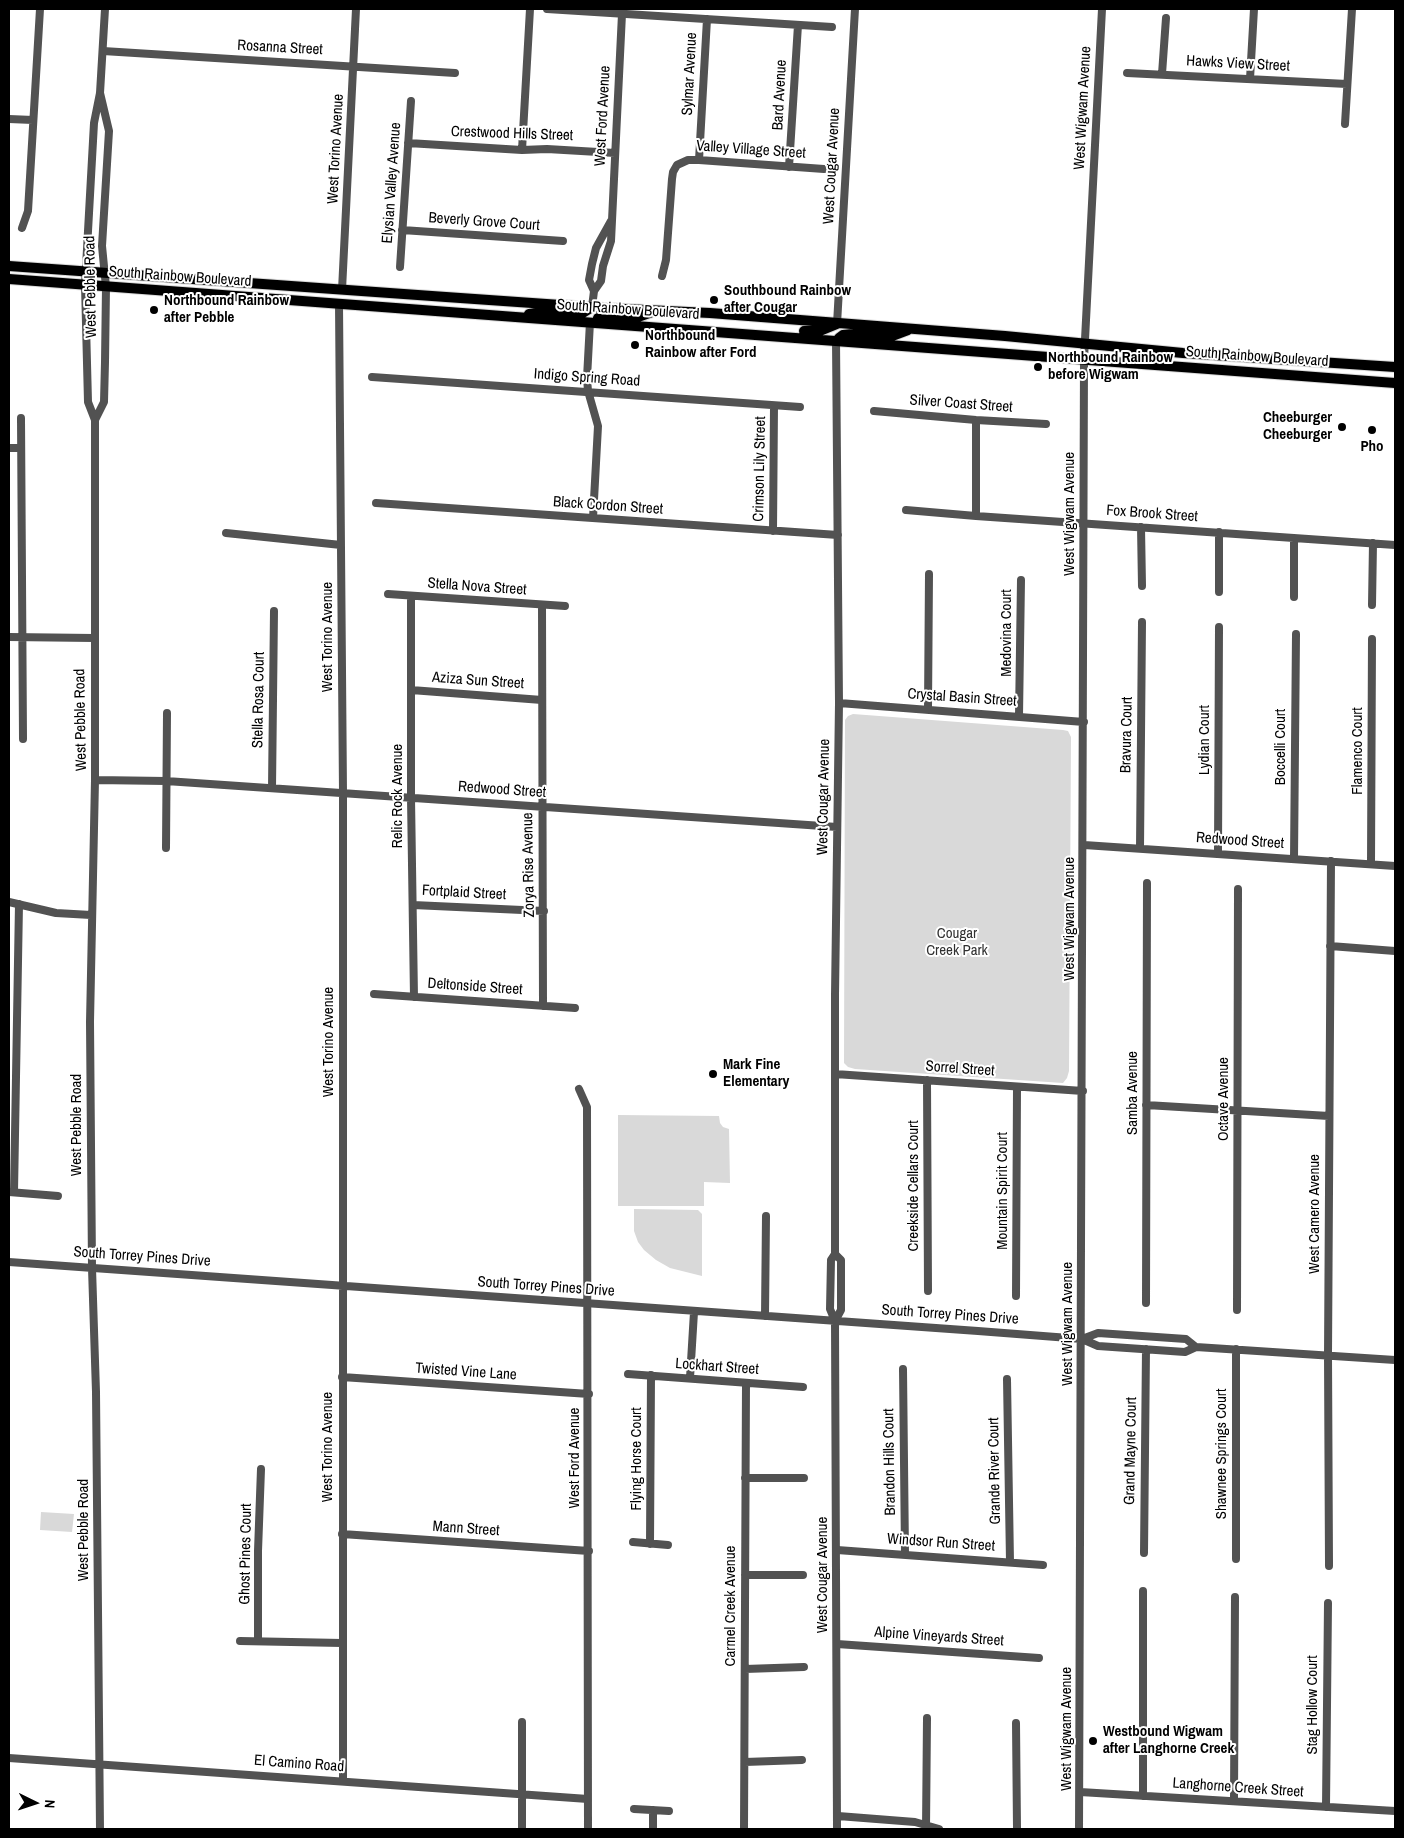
<!DOCTYPE html>
<style>
body{margin:0}
#map{position:relative;width:1404px;height:1838px;overflow:hidden;background:#fff;font-family:"Archivo Narrow",sans-serif}
canvas{display:block}
.frame{position:absolute;inset:0;border:10px solid #000;pointer-events:none}
.north{position:absolute;left:10px;top:1778px;width:50px;height:50px;-webkit-text-stroke:4px #fff;paint-order:stroke;rotate:94deg;font-size:14px;font-weight:700;line-height:20px;text-align:center;color:#000}
.north::after{content:'';display:block;margin:auto;width:18px;height:22px;background:#000;clip-path:polygon(50% 0,100% 100%,50% 72%,0 100%)}
</style>
<div id="map">
<canvas width="1404" height="1838"></canvas>
<div class="frame"></div>
<div class="north">N</div>
</div>
<script>
const ctx = document.querySelector('canvas').getContext('2d');
ctx.lineJoin = 'round';
function paint(path, color) { ctx.fillStyle = color; ctx.fill(path, 'evenodd'); }
const poly = rows => new Path2D(rows.map(r => 'M' + r).join(''));
function strokePath(path, color, width, dash) { ctx.strokeStyle = color; ctx.lineWidth = width; ctx.lineCap = dash ? 'butt' : 'round'; ctx.setLineDash(dash || []); ctx.stroke(path); }
function drawText(font, color, halo, rows, align = 'center') {
  ctx.font = font + ' "Archivo Narrow",sans-serif'; ctx.lineWidth = 4; ctx.setLineDash([]); ctx.textBaseline = 'middle'; ctx.strokeStyle = halo; ctx.fillStyle = color; for (const [text, x, y, turn = 0] of rows) {
    ctx.save(); ctx.translate(x, y); ctx.rotate((+turn || 0) * Math.PI / 180); ctx.textAlign = isNaN(turn) ? turn : align; if (halo) ctx.strokeText(text, 0, 0); ctx.fillText(text, 0, 0); ctx.restore();
  }
}
const green = poly([
 [853,714,1063,730,1068,731,1071,737,1069,1071,1067,1078,1063,1083,855,1069,848,1067,844,1063,845,720,848,716],
 [618,1115,719,1116,720,1123,723,1127,729,1129,730,1183,704,1182,704,1206,618,1206],
 [634,1209,698,1210,702,1214,702,1276,670,1268,656,1260,644,1250,638,1242,634,1231],
 [41,1512,74,1514,72,1532,40,1530]
]);
const minor = poly([
 [547,9,832,27],
 [103,51,455,73],
 [1127,73,1347,84],
 [1162,74,1166,18],
 [1250,79,1254,9],
 [100,93,109,131,102,246,106,287,105,362,104,402,95,420,88,402,85,285,94,123,100,93,105,9],
 [9,119,33,120],
 [1345,124,1352,9],
 [408,143,522,150,547,149,615,153],
 [522,150,530,9],
 [699,160,707,19],
 [789,167,798,25],
 [22,228,28,211,40,9],
 [402,230,563,241],
 [400,267,411,101],
 [662,276,666,260,672,179,673,172,677,165,688,160,699,160,824,169],
 [342,290,356,9],
 [594,291,589,280,592,264,596,248,611,221],
 [339,304,343,793,343,1781],
 [592,307,594,291,601,281,603,266,611,241,622,14],
 [590,322,587,378,588,391,598,426,593,518],
 [837,324,855,9],
 [836,340,839,703,835,995,835,1254,831,1260,830,1309,835,1321,837,1829],
 [372,377,800,407],
 [874,411,976,420,1046,424],
 [21,418,23,739],
 [95,420,95,780,90,1022,92,1268,96,1392,100,1829],
 [9,448,20,448],
 [376,503,838,535],
 [906,510,976,516,1395,545],
 [976,516,976,420],
 [1141,527,1142,586],
 [773,531,774,406],
 [226,533,341,545],
 [1219,592,1219,532],
 [388,594,565,606],
 [411,596,411,798,414,997],
 [1294,597,1294,538],
 [542,605,543,1006],
 [1372,605,1373,543],
 [9,637,94,638],
 [411,690,542,700],
 [839,703,1084,722],
 [928,709,929,574],
 [1019,716,1021,580],
 [95,780,166,781,837,827],
 [272,788,274,611],
 [1084,845,1395,866],
 [166,848,167,713],
 [1140,848,1142,622],
 [1218,853,1219,627],
 [1294,859,1296,634],
 [1371,864,1372,639],
 [9,902,56,913,91,915],
 [413,905,544,911],
 [1330,946,1395,951],
 [374,994,575,1008],
 [835,1074,1083,1091],
 [927,1080,928,1291],
 [579,1089,587,1107,588,1829],
 [1146,1105,1329,1116],
 [9,1192,58,1196],
 [14,1192,19,904],
 [835,1254,841,1260,841,1310,835,1321],
 [9,1262,978,1331,1082,1339,1098,1346,1185,1352,1196,1347,1395,1360],
 [1016,1296,1017,1087],
 [1146,1303,1147,883],
 [1237,1310,1238,889],
 [765,1316,766,1216],
 [1082,1339,1098,1333,1186,1339,1196,1347],
 [903,1369,905,1554],
 [628,1374,803,1387],
 [342,1377,589,1394],
 [690,1378,694,1312],
 [1007,1379,1010,1562],
 [745,1478,804,1478],
 [342,1534,589,1551],
 [633,1542,668,1545],
 [650,1544,651,1375],
 [837,1550,1043,1565],
 [1144,1553,1146,1349],
 [1236,1559,1236,1349],
 [1329,1566,1328,1355,1331,861],
 [745,1575,803,1575],
 [258,1640,258,1551,261,1469],
 [240,1641,342,1643],
 [837,1644,1039,1658],
 [745,1669,804,1667],
 [522,1722,522,1829],
 [1016,1723,1017,1829],
 [9,1758,588,1799],
 [745,1762,802,1760],
 [1080,1792,1395,1811],
 [1143,1796,1143,1591],
 [1234,1801,1235,1597],
 [1326,1807,1328,1603],
 [634,1809,669,1811],
 [838,1816,915,1822,939,1829],
 [653,1829,653,1810],
 [744,1829,746,1383],
 [926,1829,927,1718],
 [1079,1829,1084,359,1102,9]
]);
const major = poly([
 [9,266,446,297,604,308,710,313,1005,336,1183,353,1395,367],
 [9,279,1395,383],
 [529,314,543,312,581,314,592,307],
 [598,318,638,317,652,312],
 [804,331,820,331,837,324],
 [839,338,843,335,852,334,892,336,908,330]
]);
const markers = [
 [714,300,5,"#000"],
 [154,310,5,"#000"],
 [635,345,5,"#000"],
 [1038,367,5,"#000"],
 [1342,427,5,"#000"],
 [1372,430,5,"#000"],
 [713,1074,5,"#000"],
 [1093,1741,5,"#000"]
];
const streetNames = [
 ["Rosanna Street",280,48,3],
 ["Hawks View Street",1238,64,3],
 ["Sylmar Avenue",690,74,-87],
 ["Bard Avenue",780,95,-87],
 ["West Wigwam Avenue",1083,108,-87],
 ["West Ford Avenue",603,116,-87],
 ["Crestwood Hills Street",512,134,2],
 ["West Torino Avenue",336,149,-87],
 ["Valley Village Street",751,150,4],
 ["West Cougar Avenue",832,166,-87],
 ["Elysian Valley Avenue",392,183,-86],
 ["Beverly Grove Court",484,222,4],
 ["South Rainbow Boulevard",180,277,4],
 ["West Pebble Road",91,287,-91],
 ["South Rainbow Boulevard",628,310,4],
 ["South Rainbow Boulevard",1257,357,4],
 ["Indigo Spring Road",587,378,4],
 ["Silver Coast Street",961,404,4],
 ["Crimson Lily Street",760,469,-89],
 ["Black Cordon Street",608,506,4],
 ["West Wigwam Avenue",1070,514,-90],
 ["Fox Brook Street",1152,514,4],
 ["Stella Nova Street",477,587,4],
 ["Medovina Court",1007,633,-90],
 ["West Torino Avenue",328,637,-90],
 ["Aziza Sun Street",478,681,4],
 ["Crystal Basin Street",962,698,4],
 ["Stella Rosa Court",259,700,-89],
 ["West Pebble Road",81,720,-91],
 ["Bravura Court",1127,735,-89],
 ["Lydian Court",1205,740,-90],
 ["Boccelli Court",1281,747,-90],
 ["Flamenco Court",1358,751,-90],
 ["Redwood Street",502,790,4],
 ["Relic Rock Avenue",398,796,-90],
 ["West Cougar Avenue",824,797,-89],
 ["Redwood Street",1240,841,4],
 ["Zorya Rise Avenue",529,865,-91],
 ["Fortplaid Street",464,893,3],
 ["West Wigwam Avenue",1070,919,-90],
 ["Deltonside Street",475,987,4],
 ["West Torino Avenue",329,1042,-90],
 ["Sorrel Street",960,1069,4],
 ["Samba Avenue",1133,1093,-90],
 ["Octave Avenue",1224,1099,-90],
 ["West Pebble Road",77,1125,-90],
 ["Creekside Cellars Court",914,1186,-90],
 ["Mountain Spirit Court",1003,1191,-90],
 ["West Camero Avenue",1315,1214,-90],
 ["South Torrey Pines Drive",142,1257,4],
 ["South Torrey Pines Drive",546,1287,4],
 ["South Torrey Pines Drive",950,1315,4],
 ["West Wigwam Avenue",1068,1324,-90],
 ["Lockhart Street",717,1367,4],
 ["Twisted Vine Lane",466,1372,4],
 ["West Torino Avenue",328,1447,-90],
 ["Grand Mayne Court",1131,1451,-89],
 ["Shawnee Springs Court",1222,1454,-90],
 ["West Ford Avenue",575,1458,-90],
 ["Flying Horse Court",637,1459,-90],
 ["Brandon Hills Court",890,1462,-91],
 ["Grande River Court",995,1471,-91],
 ["Mann Street",466,1529,4],
 ["West Pebble Road",84,1530,-90],
 ["Windsor Run Street",941,1543,4],
 ["Ghost Pines Court",246,1554,-89],
 ["West Cougar Avenue",823,1575,-90],
 ["Carmel Creek Avenue",731,1606,-90],
 ["Alpine Vineyards Street",939,1637,4],
 ["Stag Hollow Court",1313,1705,-90],
 ["West Wigwam Avenue",1067,1729,-90],
 ["El Camino Road",299,1764,4],
 ["Langhorne Creek Street",1238,1788,4]
];
const poiNames = [
 ["Southbound Rainbow",724,291],
 ["after Cougar",724,308],
 ["Northbound Rainbow",164,301],
 ["after Pebble",164,318],
 ["Northbound",645,336],
 ["Rainbow after Ford",645,353],
 ["Northbound Rainbow",1048,358],
 ["before Wigwam",1048,375],
 ["Cheeburger",1332,418,"right"],
 ["Cheeburger",1332,435,"right"],
 ["Pho",1372,447,"center"],
 ["Mark Fine",723,1065],
 ["Elementary",723,1082],
 ["Westbound Wigwam",1103,1732],
 ["after Langhorne Creek",1103,1749]
];
const parkNames = [
 ["Cougar",957,934],
 ["Creek Park",957,951]
];
paint(green, '#d9d9d9');
strokePath(major, '#dbdbdb', 12);
strokePath(minor, '#525252', 8);
strokePath(major, '#000', 10);
for (const [x, y, r, color] of markers) { const dot = new Path2D(); dot.arc(x, y, r, 0, 2 * Math.PI); ctx.fillStyle = color; ctx.fill(dot); strokePath(dot, '#fff', 2); }
drawText('15px', '#000', '#fff', streetNames);
drawText('bold 15px', '#000', '#fff', poiNames, 'left');
drawText('15px', '#303030', '#fff', parkNames);
</script>
